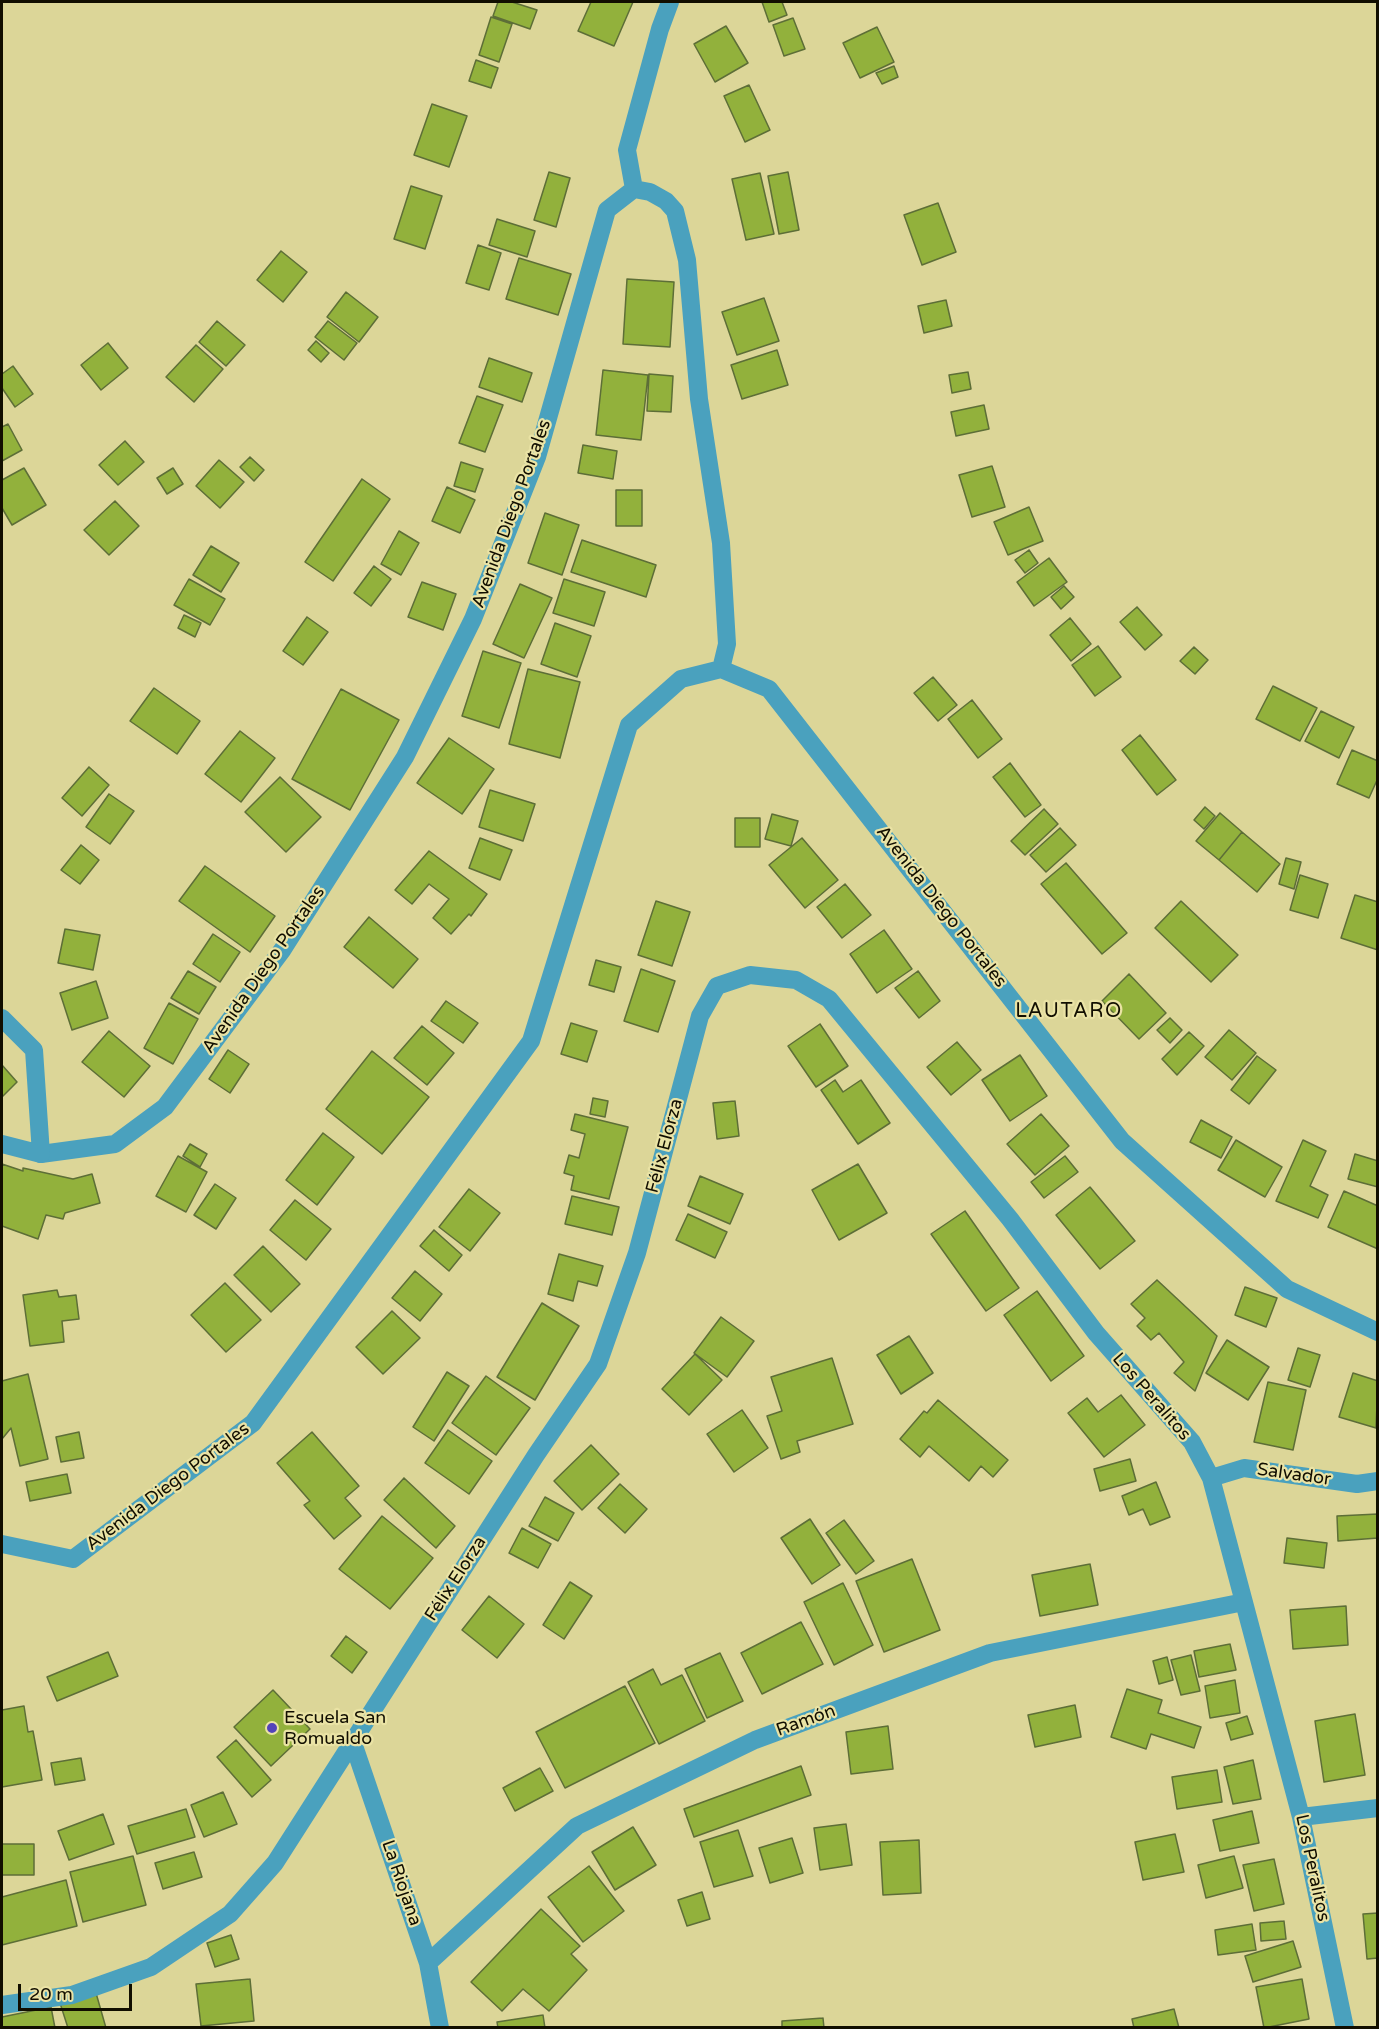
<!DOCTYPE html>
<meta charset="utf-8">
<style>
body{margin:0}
#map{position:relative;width:1379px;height:2029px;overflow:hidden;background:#dcd698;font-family:"Varela Round",sans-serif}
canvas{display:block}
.frame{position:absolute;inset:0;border:3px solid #110e00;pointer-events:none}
.scale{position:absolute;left:18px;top:1984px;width:114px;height:27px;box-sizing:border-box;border:3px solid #110e00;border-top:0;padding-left:8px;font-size:18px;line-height:21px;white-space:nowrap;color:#110e00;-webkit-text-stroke:4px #eae3a5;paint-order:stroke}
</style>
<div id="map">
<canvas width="1379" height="2029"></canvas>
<div class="frame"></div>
<div class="scale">20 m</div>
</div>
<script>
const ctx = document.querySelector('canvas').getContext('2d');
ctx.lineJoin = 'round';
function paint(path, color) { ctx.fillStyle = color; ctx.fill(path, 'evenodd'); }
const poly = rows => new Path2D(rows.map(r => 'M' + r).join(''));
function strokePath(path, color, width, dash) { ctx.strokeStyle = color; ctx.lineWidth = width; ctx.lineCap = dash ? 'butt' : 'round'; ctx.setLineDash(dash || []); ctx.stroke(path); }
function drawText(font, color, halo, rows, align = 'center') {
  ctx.font = font + ' "Varela Round",sans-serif'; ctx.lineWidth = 4.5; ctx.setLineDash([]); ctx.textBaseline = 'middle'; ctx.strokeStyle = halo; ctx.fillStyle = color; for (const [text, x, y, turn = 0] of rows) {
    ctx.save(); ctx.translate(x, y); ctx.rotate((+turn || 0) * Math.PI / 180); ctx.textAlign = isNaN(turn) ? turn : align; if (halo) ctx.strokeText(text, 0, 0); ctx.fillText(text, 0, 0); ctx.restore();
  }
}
const building = poly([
 [498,2,512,2,537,10,530,29,493,16,498,2],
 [591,2,633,2,614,46,578,31,591,2],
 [762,2,782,2,787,15,769,22,762,2],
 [491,17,512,24,499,62,479,55,491,17],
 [793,18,805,49,784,56,773,25,793,18],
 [726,26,748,63,715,82,694,44,726,26],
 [877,27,894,62,860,78,843,43,877,27],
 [476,60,498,68,491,88,469,81,476,60],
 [894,66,898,77,882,84,876,73,894,66],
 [749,85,770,130,745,142,724,96,749,85],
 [432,104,467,116,449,167,414,155,432,104],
 [549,172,570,178,556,227,534,220,549,172],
 [788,172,799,230,779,234,768,176,788,172],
 [760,173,774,234,746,240,732,179,760,173],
 [411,186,442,196,425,249,394,239,411,186],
 [938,203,956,252,922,265,904,215,938,203],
 [497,219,535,231,527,257,489,245,497,219],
 [478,245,501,253,489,290,466,283,478,245],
 [281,251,307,272,283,302,257,280,281,251],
 [519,258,571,274,558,315,506,299,519,258],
 [627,279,674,282,670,347,623,344,627,279],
 [346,292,378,317,359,342,327,317,346,292],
 [764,298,779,341,737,355,722,312,764,298],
 [946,300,952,326,924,333,918,306,946,300],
 [217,321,245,345,226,366,199,342,217,321],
 [328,321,357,343,344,360,315,337,328,321],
 [316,341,329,353,321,362,308,350,316,341],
 [108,343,128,368,101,390,81,365,108,343],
 [196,345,223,369,194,402,166,377,196,345],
 [777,350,788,385,742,399,731,365,777,350],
 [489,358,532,373,522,402,479,387,489,358],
 [13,366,33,394,15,407,2,388,2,374,13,366],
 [603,370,648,375,641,440,596,435,603,370],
 [968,372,971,389,952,393,949,375,968,372],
 [649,374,673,376,671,412,647,411,649,374],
 [477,396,503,405,485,452,459,443,477,396],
 [984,405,989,429,956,436,951,412,984,405],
 [8,424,22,450,2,461,2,427,8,424],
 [125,441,144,462,118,485,99,465,125,441],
 [583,445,617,451,613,479,578,473,583,445],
 [250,457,264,470,254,481,240,467,250,457],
 [219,460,244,482,220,508,196,486,219,460],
 [461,462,483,469,475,492,454,486,461,462],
 [992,466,1005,507,972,517,959,475,992,466],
 [24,468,46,505,12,525,2,508,2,480,24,468],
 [173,468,183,484,167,494,157,478,173,468],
 [362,479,390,499,333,581,305,562,362,479],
 [447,487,475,500,460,533,432,521,447,487],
 [616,490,642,490,642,526,616,526,616,490],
 [115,501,139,526,109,555,84,530,115,501],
 [1029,507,1043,541,1008,555,994,522,1029,507],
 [545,513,579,525,562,575,528,563,545,513],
 [399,531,419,543,401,575,381,564,399,531],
 [582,540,656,565,646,597,571,572,582,540],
 [211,546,239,563,221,592,193,575,211,546],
 [1029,550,1038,563,1025,573,1015,560,1029,550],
 [1049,558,1067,582,1034,606,1017,582,1049,558],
 [374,566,391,579,371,606,354,593,374,566],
 [189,579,225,599,210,625,174,605,189,579],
 [564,579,605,592,594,626,553,613,564,579],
 [422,582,456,594,443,630,408,617,422,582],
 [520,584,552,598,524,658,493,644,520,584],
 [1064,586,1074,597,1061,609,1051,597,1064,586],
 [1137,607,1162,635,1145,650,1120,622,1137,607],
 [184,615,201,623,195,637,178,628,184,615],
 [307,617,328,632,303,665,283,651,307,617],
 [1070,618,1091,644,1071,661,1050,635,1070,618],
 [555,623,591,636,577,677,541,664,555,623],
 [1098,646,1121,677,1095,696,1072,665,1098,646],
 [1194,647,1208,660,1195,674,1180,661,1194,647],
 [483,651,521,663,499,728,462,716,483,651],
 [528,669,580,682,560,758,509,744,528,669],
 [933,677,957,705,938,721,914,693,933,677],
 [1273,686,1317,708,1300,741,1256,719,1273,686],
 [154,688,200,721,177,754,130,721,154,688],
 [341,689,399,720,350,810,292,779,341,689],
 [972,700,1002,739,978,758,948,719,972,700],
 [1321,711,1354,727,1339,758,1305,741,1321,711],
 [240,731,275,758,241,802,205,774,240,731],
 [1140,735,1176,780,1157,795,1122,750,1140,735],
 [449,738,494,769,462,814,417,783,449,738],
 [1352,750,1378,761,1378,778,1369,798,1337,784,1352,750],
 [1010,763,1041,805,1025,817,993,777,1010,763],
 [89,767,109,785,82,816,62,798,89,767],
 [280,777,321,817,286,852,245,812,280,777],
 [490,790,535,804,523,841,479,827,490,790],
 [109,794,134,811,110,844,86,827,109,794],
 [1205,807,1215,816,1204,829,1194,820,1205,807],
 [1044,809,1058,824,1025,855,1011,841,1044,809],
 [1220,813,1242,832,1219,860,1196,841,1220,813],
 [772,814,798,821,791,846,765,839,772,814],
 [735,818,760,818,760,847,735,847,735,818],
 [1060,828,1076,845,1046,872,1030,855,1060,828],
 [1242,832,1280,864,1257,892,1219,860,1242,832],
 [480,838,512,850,500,880,469,868,480,838],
 [802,838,838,880,805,908,769,865,802,838],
 [81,845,99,860,80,884,61,870,81,845],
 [429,851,487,894,471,916,469,914,451,934,433,918,449,899,429,884,412,904,395,890,429,851],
 [1286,858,1301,862,1294,889,1279,884,1286,858],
 [1066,863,1127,933,1102,954,1041,884,1066,863],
 [205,866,275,916,250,952,179,901,205,866],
 [1300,875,1328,884,1318,918,1290,910,1300,875],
 [845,884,871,915,842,938,817,907,845,884],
 [1355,895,1378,902,1378,950,1341,938,1355,895],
 [656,901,690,912,672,966,638,955,656,901],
 [1181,901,1238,955,1211,982,1155,928,1181,901],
 [369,917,418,959,393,988,344,947,369,917],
 [65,929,100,935,93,970,58,963,65,929],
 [884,930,912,969,877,993,850,954,884,930],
 [213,934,240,952,220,982,193,964,213,934],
 [596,960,621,967,614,992,589,985,596,960],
 [641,969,675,981,658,1032,624,1021,641,969],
 [188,971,216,987,199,1014,171,998,188,971],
 [918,971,940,1001,919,1018,895,988,918,971],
 [1129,974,1166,1013,1139,1039,1102,1001,1129,974],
 [96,981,108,1018,72,1030,60,993,96,981],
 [446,1001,478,1023,463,1043,431,1021,446,1001],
 [169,1003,198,1019,173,1064,144,1048,169,1003],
 [1170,1018,1182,1030,1170,1043,1157,1030,1170,1018],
 [571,1023,597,1031,587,1062,561,1054,571,1023],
 [820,1024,848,1066,816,1087,788,1046,820,1024],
 [422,1026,454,1053,427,1085,394,1058,422,1026],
 [1229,1030,1256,1053,1232,1080,1205,1057,1229,1030],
 [109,1031,150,1066,124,1097,82,1062,109,1031],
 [1189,1032,1204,1046,1177,1075,1162,1059,1189,1032],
 [957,1042,981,1070,951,1095,927,1067,957,1042],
 [228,1050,249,1064,230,1093,209,1079,228,1050],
 [372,1051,429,1097,382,1154,326,1109,372,1051],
 [1020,1055,1047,1096,1010,1121,982,1080,1020,1055],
 [1257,1056,1276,1070,1249,1104,1231,1090,1257,1056],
 [2,1065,17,1082,2,1097,2,1065],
 [835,1080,843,1092,861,1080,890,1123,858,1144,821,1090,835,1080],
 [593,1098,608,1101,605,1117,590,1114,593,1098],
 [735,1101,739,1136,717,1139,713,1103,735,1101],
 [575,1114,628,1127,609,1199,571,1190,574,1176,564,1173,569,1155,579,1158,585,1134,571,1130,575,1114],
 [1041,1114,1069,1146,1035,1175,1007,1144,1041,1114],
 [1201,1120,1232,1137,1221,1158,1190,1142,1201,1120],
 [323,1133,354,1157,317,1205,286,1180,323,1133],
 [1236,1140,1282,1167,1265,1197,1218,1170,1236,1140],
 [1303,1140,1326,1151,1310,1186,1328,1195,1318,1218,1276,1201,1303,1140],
 [190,1144,207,1154,200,1167,183,1156,190,1144],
 [1355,1154,1378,1161,1378,1187,1348,1179,1355,1154],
 [178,1156,207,1172,186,1212,156,1196,178,1156],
 [1065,1156,1078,1172,1044,1198,1031,1182,1065,1156],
 [2,1164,23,1171,23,1168,73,1179,92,1174,100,1203,65,1213,63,1219,46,1215,38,1239,2,1226,2,1164],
 [858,1164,887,1213,839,1240,812,1190,858,1164],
 [700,1176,743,1194,730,1224,688,1206,700,1176],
 [215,1184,236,1198,216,1229,194,1215,215,1184],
 [1090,1187,1135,1241,1100,1269,1056,1215,1090,1187],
 [469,1189,500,1213,470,1251,439,1227,469,1189],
 [1344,1191,1378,1206,1378,1249,1328,1227,1344,1191],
 [572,1196,619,1207,612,1235,565,1224,572,1196],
 [295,1200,331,1229,306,1260,270,1230,295,1200],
 [965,1211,1019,1288,986,1311,931,1234,965,1211],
 [688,1214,727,1232,715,1258,676,1240,688,1214],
 [434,1230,462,1255,449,1271,420,1246,434,1230],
 [263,1246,300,1284,271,1312,234,1275,263,1246],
 [559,1254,603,1266,597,1286,578,1281,573,1301,548,1294,559,1254],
 [415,1271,442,1294,420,1321,392,1298,415,1271],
 [1157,1280,1217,1336,1195,1391,1174,1373,1184,1362,1159,1333,1151,1340,1137,1326,1145,1318,1131,1304,1157,1280],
 [225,1283,261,1320,226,1352,191,1315,225,1283],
 [1245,1287,1277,1298,1266,1327,1235,1315,1245,1287],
 [57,1290,59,1297,76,1295,79,1319,62,1321,64,1342,30,1346,23,1295,57,1290],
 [1037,1291,1084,1356,1051,1381,1004,1315,1037,1291],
 [542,1303,579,1326,535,1400,497,1377,542,1303],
 [392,1311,420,1338,383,1374,356,1347,392,1311],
 [721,1317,754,1341,727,1377,694,1353,721,1317],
 [909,1336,933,1373,901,1394,877,1355,909,1336],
 [1227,1340,1269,1367,1248,1400,1206,1373,1227,1340],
 [1298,1348,1320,1355,1310,1387,1288,1380,1298,1348],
 [695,1354,722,1380,689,1415,662,1389,695,1354],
 [832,1358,853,1424,797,1441,800,1452,781,1459,767,1416,782,1411,771,1377,832,1358],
 [447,1372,469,1386,434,1441,413,1427,447,1372],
 [1353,1373,1378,1381,1376,1428,1339,1417,1353,1373],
 [28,1374,48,1459,20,1466,11,1428,2,1439,2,1381,28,1374],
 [486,1376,530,1408,496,1455,452,1423,486,1376],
 [1268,1382,1306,1390,1293,1450,1254,1442,1268,1382],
 [1121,1395,1145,1425,1104,1457,1068,1413,1087,1398,1098,1412,1121,1395],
 [938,1400,1008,1460,993,1477,981,1466,969,1481,929,1446,920,1457,900,1439,924,1411,927,1413,938,1400],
 [742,1410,768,1448,734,1472,707,1434,742,1410],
 [448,1430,492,1461,469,1494,425,1463,448,1430],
 [79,1432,84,1458,61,1462,56,1437,79,1432],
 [312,1432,359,1486,345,1498,361,1516,334,1539,304,1505,310,1501,277,1463,312,1432],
 [591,1445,619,1474,582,1510,554,1481,591,1445],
 [1130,1459,1136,1481,1100,1491,1094,1469,1130,1459],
 [67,1474,71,1493,30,1501,26,1482,67,1474],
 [404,1478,455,1526,436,1548,384,1500,404,1478],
 [1156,1482,1170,1517,1150,1525,1143,1509,1129,1515,1122,1496,1156,1482],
 [620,1484,647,1509,625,1533,598,1508,620,1484],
 [545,1497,574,1513,558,1541,529,1526,545,1497],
 [1378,1514,1378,1538,1338,1541,1337,1516,1378,1514],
 [382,1516,433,1558,390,1609,339,1569,382,1516],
 [810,1519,840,1565,812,1584,781,1538,810,1519],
 [844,1520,874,1561,856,1574,826,1533,844,1520],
 [522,1528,551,1544,538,1568,509,1553,522,1528],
 [1287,1538,1327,1543,1324,1568,1284,1563,1287,1538],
 [912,1559,940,1630,884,1652,856,1581,912,1559],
 [1090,1564,1098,1605,1040,1616,1032,1575,1090,1564],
 [570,1582,592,1596,564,1639,543,1625,570,1582],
 [843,1583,873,1645,834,1665,804,1602,843,1583],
 [489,1596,524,1624,497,1658,462,1630,489,1596],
 [1346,1606,1348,1645,1293,1649,1290,1610,1346,1606],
 [801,1622,823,1664,762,1694,741,1653,801,1622],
 [346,1636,367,1652,352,1673,331,1656,346,1636],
 [1230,1644,1236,1670,1199,1677,1194,1651,1230,1644],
 [108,1652,118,1676,57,1701,47,1677,108,1652],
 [720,1653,743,1701,707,1718,685,1669,720,1653],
 [1191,1655,1200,1691,1181,1695,1171,1660,1191,1655],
 [1167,1657,1173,1680,1159,1684,1153,1661,1167,1657],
 [653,1669,661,1685,682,1675,705,1721,659,1744,628,1682,653,1669],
 [1235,1680,1240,1713,1210,1718,1205,1686,1235,1680],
 [625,1686,655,1743,565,1788,536,1732,625,1686],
 [1127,1689,1162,1700,1158,1713,1201,1727,1194,1748,1151,1734,1146,1749,1111,1737,1127,1689],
 [273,1690,310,1729,271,1766,234,1727,273,1690],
 [1075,1705,1081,1737,1035,1747,1028,1715,1075,1705],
 [24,1706,28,1732,33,1731,42,1780,2,1787,2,1710,24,1706],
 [1355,1714,1365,1775,1324,1782,1315,1721,1355,1714],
 [1247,1716,1253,1734,1231,1740,1226,1723,1247,1716],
 [888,1726,893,1769,851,1774,846,1732,888,1726],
 [236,1740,271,1780,252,1797,217,1757,236,1740],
 [81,1758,85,1780,55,1785,51,1763,81,1758],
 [1253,1760,1261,1799,1233,1804,1224,1767,1253,1760],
 [801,1766,811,1795,694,1837,684,1809,801,1766],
 [540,1768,553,1791,515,1811,503,1788,540,1768],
 [1217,1770,1222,1802,1177,1809,1172,1777,1217,1770],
 [223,1792,237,1824,204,1837,191,1805,223,1792],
 [186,1809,195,1837,137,1854,128,1826,186,1809],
 [1252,1811,1259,1843,1220,1851,1213,1820,1252,1811],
 [103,1814,114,1844,69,1860,58,1831,103,1814],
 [846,1824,852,1865,820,1870,814,1828,846,1824],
 [633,1827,656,1865,615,1890,592,1852,633,1827],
 [738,1830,753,1876,714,1887,700,1842,738,1830],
 [1175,1834,1184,1872,1143,1880,1135,1842,1175,1834],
 [792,1838,803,1873,770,1883,759,1848,792,1838],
 [919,1840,921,1893,883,1895,880,1842,919,1840],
 [2,1844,34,1844,34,1875,2,1875,2,1844],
 [194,1852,202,1877,163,1889,155,1863,194,1852],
 [133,1856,146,1905,83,1922,70,1872,133,1856],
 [1234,1856,1243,1888,1206,1898,1198,1865,1234,1856],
 [1274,1859,1284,1904,1254,1911,1243,1865,1274,1859],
 [589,1866,624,1911,583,1942,548,1897,589,1866],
 [66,1880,77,1926,2,1945,2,1897,66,1880],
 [702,1892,710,1919,687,1926,678,1900,702,1892],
 [541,1909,580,1946,571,1954,587,1970,549,2011,523,1989,502,2011,471,1982,541,1909],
 [1378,1913,1378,1958,1367,1959,1363,1914,1378,1913],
 [1284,1921,1286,1939,1261,1941,1260,1923,1284,1921],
 [1252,1924,1256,1950,1218,1955,1215,1930,1252,1924],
 [231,1935,239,1959,215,1967,207,1943,231,1935],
 [1293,1941,1301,1967,1253,1982,1245,1956,1293,1941],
 [250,1979,254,2021,201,2026,196,1984,250,1979],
 [1302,1979,1309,2019,1264,2028,1256,1987,1302,1979],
 [96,1993,106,2028,68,2028,60,2003,96,1993],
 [51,2007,55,2028,2,2028,2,2017,51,2007],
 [1174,2009,1179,2028,1134,2028,1132,2019,1174,2009],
 [543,2015,545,2028,498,2028,497,2022,543,2015],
 [823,2018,824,2028,782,2028,782,2021,823,2018]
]);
const minor = poly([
 [634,189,627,150,660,29,670,2],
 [41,1154,115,1144,165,1107,283,949,405,757,473,619,537,457,607,210,634,189,650,192,666,201,675,211,687,260,699,399,721,543,727,644,721,669],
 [1211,1478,1244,1468,1357,1484,1378,1481],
 [2,1544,73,1559,253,1423,531,1041,629,725,681,679,721,669,769,689,1122,1141,1287,1289,1378,1332],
 [352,1740,428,1963,440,2028],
 [1301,1817,1378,1808],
 [428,1963,577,1826,755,1740,990,1653,1244,1602],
 [2,2005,72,1995,151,1967,230,1914,275,1863,536,1455,598,1364,637,1253,700,1016,717,986,750,975,796,980,829,999,1010,1219,1096,1333,1192,1442,1211,1478,1301,1817,1345,2028]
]);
const tertiary = poly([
 [2,1018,34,1050,41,1154,2,1144]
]);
const markers = [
 [272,1728,6,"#5343ba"]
];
const streetNames = [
 ["Avenida Diego Portales",512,514,-70],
 ["Avenida Diego Portales",941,907,52],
 ["Avenida Diego Portales",264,970,-55],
 ["Félix Elorza",665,1146,-75],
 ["Los Peralitos",1151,1397,49],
 ["Salvador",1294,1475,8],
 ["Avenida Diego Portales",168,1487,-37],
 ["Félix Elorza",456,1579,-57],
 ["Ramón",806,1721,-20],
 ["Los Peralitos",1312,1868,78],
 ["La Riojana",401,1883,71]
];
const poiNames = [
 ["Escuela San",284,1718],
 ["Romualdo",284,1739]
];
const neighbourhoodNames = [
 ["LAUTARO",1069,1012]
];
paint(building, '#92b13c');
strokePath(building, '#5d6e37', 1.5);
strokePath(minor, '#4aa1be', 18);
strokePath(tertiary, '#4aa1be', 18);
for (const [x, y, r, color] of markers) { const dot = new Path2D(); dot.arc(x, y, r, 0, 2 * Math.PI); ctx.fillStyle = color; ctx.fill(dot); strokePath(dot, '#eae3a5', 2); }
drawText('18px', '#110e00', '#eae3a5', streetNames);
drawText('18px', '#110e00', '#eae3a5', poiNames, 'left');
ctx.letterSpacing = '1.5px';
drawText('20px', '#110e00', '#eae3a5', neighbourhoodNames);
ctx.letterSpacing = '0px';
</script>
